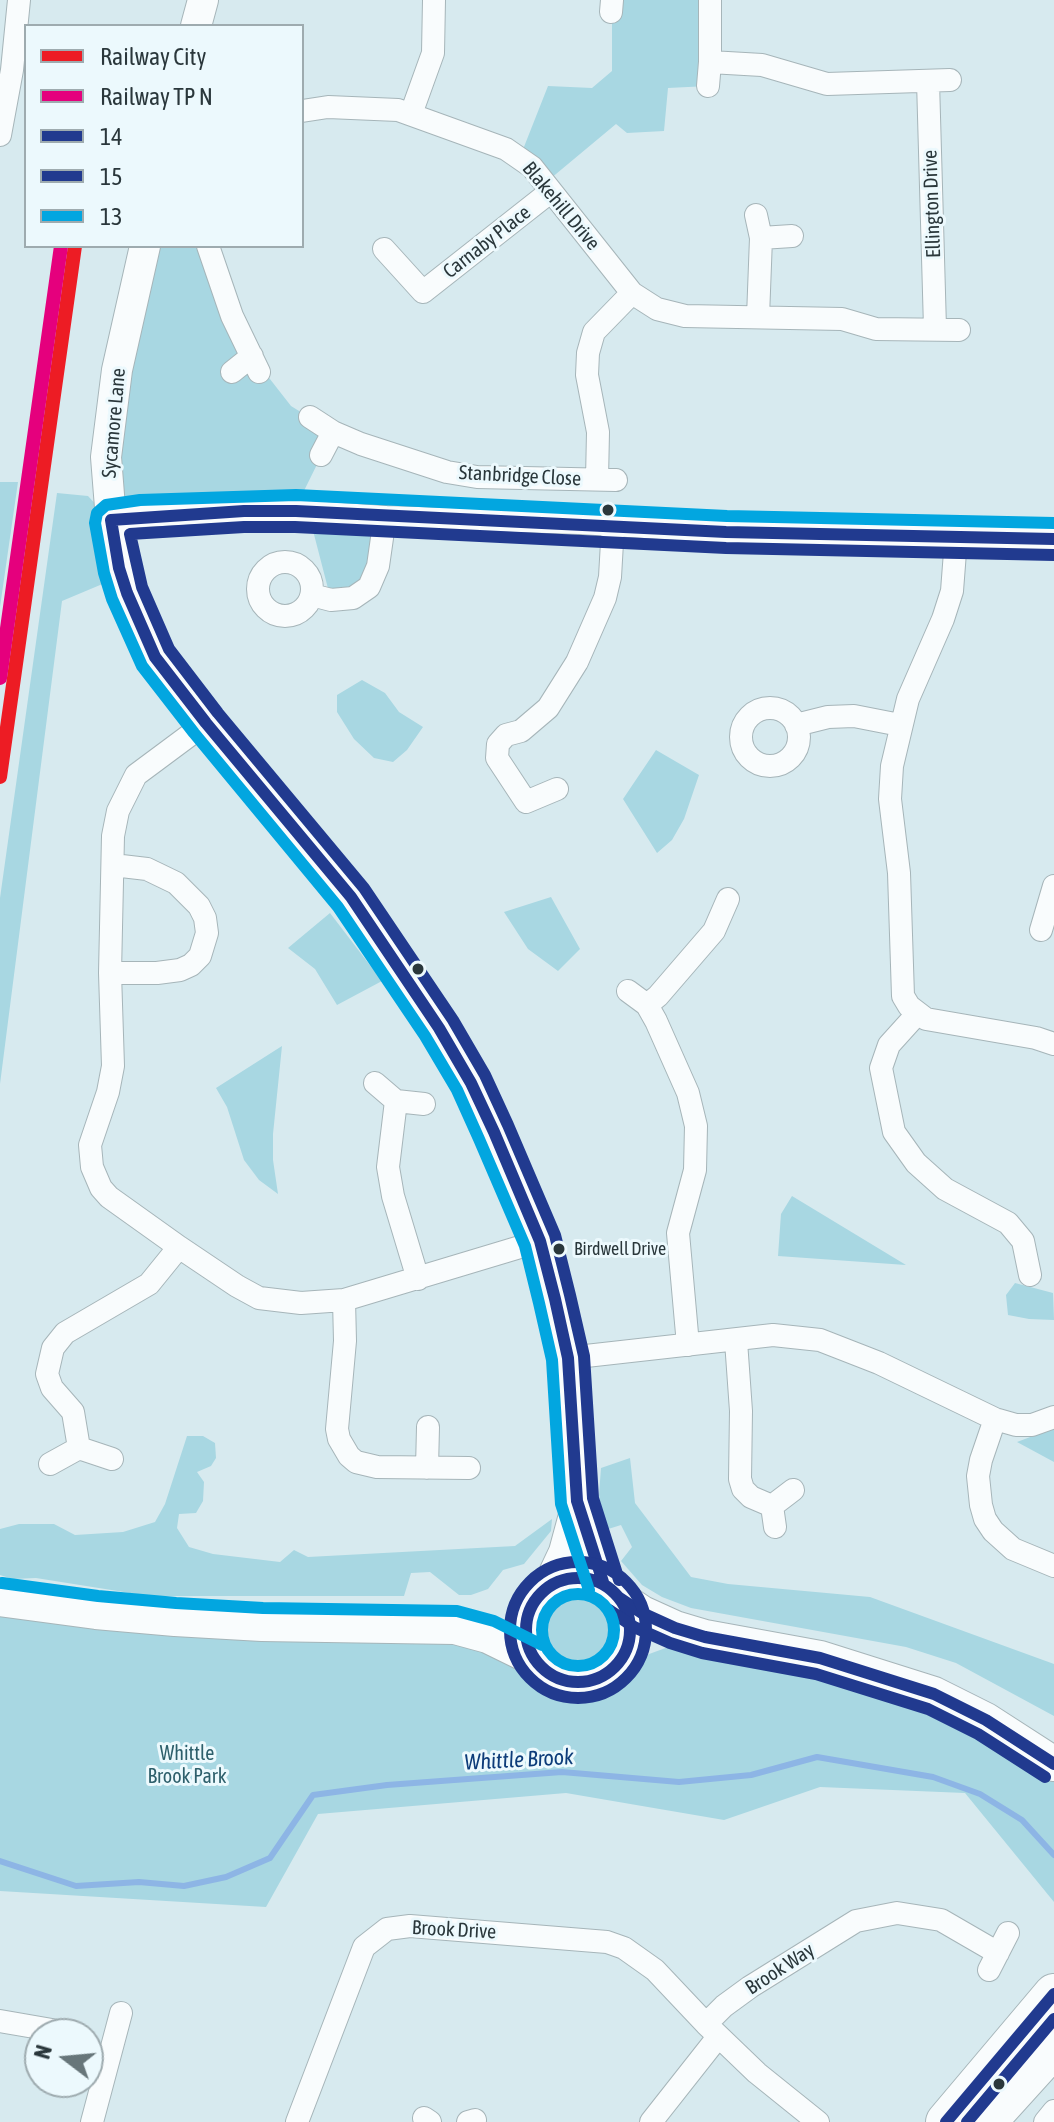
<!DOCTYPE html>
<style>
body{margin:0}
#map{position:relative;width:1054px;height:2122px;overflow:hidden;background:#d7eaef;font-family:"Asap Condensed",sans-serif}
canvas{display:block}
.legend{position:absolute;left:24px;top:24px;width:280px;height:224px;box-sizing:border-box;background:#ecf9fd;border:2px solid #9eabaf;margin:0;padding:10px 14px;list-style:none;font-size:24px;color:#2a373b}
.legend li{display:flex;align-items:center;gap:16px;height:40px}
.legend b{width:40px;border:2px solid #9eabaf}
.north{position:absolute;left:24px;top:2018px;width:80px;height:80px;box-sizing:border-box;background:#ecf9fd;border:2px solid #9eabaf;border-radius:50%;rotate:286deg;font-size:22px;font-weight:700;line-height:32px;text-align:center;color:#2a373b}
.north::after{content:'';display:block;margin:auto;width:28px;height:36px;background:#67767a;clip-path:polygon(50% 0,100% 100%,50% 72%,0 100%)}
</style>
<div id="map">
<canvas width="1054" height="2122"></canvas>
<ul class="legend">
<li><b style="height:10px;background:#ed1c24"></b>Railway City</li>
<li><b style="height:10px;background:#e5007d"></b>Railway TP N</li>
<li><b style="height:10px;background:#213a8f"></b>14</li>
<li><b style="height:10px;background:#213a8f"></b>15</li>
<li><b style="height:10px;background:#02a6e0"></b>13</li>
</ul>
<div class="north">N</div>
</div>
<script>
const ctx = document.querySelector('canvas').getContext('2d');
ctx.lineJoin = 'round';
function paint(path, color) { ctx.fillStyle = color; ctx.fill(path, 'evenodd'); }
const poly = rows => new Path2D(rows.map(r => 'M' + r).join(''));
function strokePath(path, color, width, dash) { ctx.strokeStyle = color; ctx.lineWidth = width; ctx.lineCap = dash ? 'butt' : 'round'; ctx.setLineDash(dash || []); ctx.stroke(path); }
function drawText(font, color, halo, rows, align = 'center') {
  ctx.font = font + ' "Asap Condensed",sans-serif'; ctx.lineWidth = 6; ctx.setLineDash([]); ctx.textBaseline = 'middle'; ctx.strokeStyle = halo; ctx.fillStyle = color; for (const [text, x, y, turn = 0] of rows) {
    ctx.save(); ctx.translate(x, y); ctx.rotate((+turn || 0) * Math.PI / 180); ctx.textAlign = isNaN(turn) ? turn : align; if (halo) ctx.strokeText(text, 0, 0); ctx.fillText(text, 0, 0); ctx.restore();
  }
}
const green = poly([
 [612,0,710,0,708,86,668,88,664,131,627,133,616,124,544,184,520,157,548,86,592,88,612,71],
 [145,246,211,246,252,356,291,406,333,432,297,505,128,506,113,488],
 [0,482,18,482,0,607],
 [57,493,88,496,101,510,112,580,62,601,0,1084,0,898],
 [310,519,381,525,375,578,331,600],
 [362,680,385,693,399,712,423,727,407,750,393,762,374,758,354,739,337,712,337,695],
 [656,750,699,775,684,819,672,840,657,853,623,799],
 [551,897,580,949,558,971,528,949,504,912],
 [330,913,382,981,337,1005,315,969,288,948],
 [282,1046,273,1134,273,1160,278,1194,259,1180,244,1160,227,1107,216,1088],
 [792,1196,906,1265,778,1256,781,1214],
 [1015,1283,1053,1293,1054,1320,1029,1319,1008,1315,1006,1295],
 [1054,1428,1054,1462,1017,1442],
 [187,1436,203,1436,215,1443,216,1458,211,1466,197,1472,204,1482,203,1501,196,1513,179,1514,177,1528,189,1547,213,1554,280,1562,294,1550,308,1557,515,1546,552,1519,551,1531,524,1564,503,1570,488,1589,471,1595,459,1595,430,1572,411,1573,404,1596,149,1596,36,1578,13,1579,0,1575,0,1529,19,1524,54,1524,75,1535,123,1532,155,1522,165,1504],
 [630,1458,635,1503,691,1577,728,1584,870,1597,1054,1664,1054,1716,956,1663,906,1647,691,1608,662,1597,642,1585,621,1561,632,1547,621,1525,605,1530,599,1495,601,1468],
 '541 1629a37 37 0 1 1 74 0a37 37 0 1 1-74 0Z',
 [0,1604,445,1634,541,1660,576,1682,578,1686,606,1683,641,1657,701,1635,916,1699,1054,1776,1054,1902,965,1793,820,1787,724,1820,566,1793,318,1814,266,1907,0,1891]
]);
const stream = poly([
 [0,1861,76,1886,139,1882,184,1886,226,1877,270,1858,313,1795,387,1785,562,1772,679,1782,751,1775,817,1757,933,1777,980,1794,1022,1820,1054,1855]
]);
const street = poly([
 [710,0,710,62,762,65,827,84,950,80],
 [611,12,612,0],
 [928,81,935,328],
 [708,86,710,62],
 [302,111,328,107,398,110,506,149,532,167,632,293,657,309,685,316,842,319,876,329,959,330],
 [411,114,433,53,434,0],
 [0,135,12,70,19,0],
 [756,215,761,238,758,317],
 [761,238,792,236],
 [208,246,232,316,259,372],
 [384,249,423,292,550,192],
 [232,372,252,356],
 [310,417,333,432,361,444,447,472,477,477,616,480],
 [321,455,333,432],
 [597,479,598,432,587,375,588,353,594,332,632,293],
 [111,520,142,516,244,511,296,511,385,517,580,523,726,532,1054,539],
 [956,539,952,591,943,619,908,699,892,766,890,799,899,873,903,996,909,1006,926,1019,1036,1038,1054,1044],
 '258 589a27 27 0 1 1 54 0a27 27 0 1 1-54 0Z',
 [312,595,331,600,353,598,369,587,378,566,385,517],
 '741 737a29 29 0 1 1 58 0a29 29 0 1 1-58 0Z',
 [206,723,136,775,118,811,113,836,110,973,113,1066,108,1092,90,1145,92,1167,101,1188,109,1197,179,1247,237,1286,259,1298,301,1303,344,1300,540,1241],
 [796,725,828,717,854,716,900,725],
 [557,789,526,802,497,758,498,744,506,735,521,731,548,708,577,662,605,598,610,577,613,525],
 [1041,930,1054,886],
 [110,973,157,973,180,970,191,965,200,956,207,933,205,918,199,906,176,883,147,869,113,865],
 [628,991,647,1005,658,996,714,931,728,899],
 [647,1005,656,1021,688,1093,696,1126,695,1170,678,1233,688,1345],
 [917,1014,889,1045,881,1068,894,1132,916,1163,945,1189,1008,1223,1023,1241,1030,1275],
 [375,1083,396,1101,424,1104],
 [396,1101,388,1167,393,1196,418,1279],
 [344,1300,345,1341,337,1429,339,1439,349,1456,356,1462,377,1467,469,1468],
 [736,1341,741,1411,740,1479,743,1489,751,1497,772,1506],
 [568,1358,773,1335,820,1340,879,1363,995,1419,1016,1425,1032,1425,1054,1417],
 [995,1419,981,1460,978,1476,981,1505,985,1519,993,1531,1013,1549,1054,1566],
 [79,1448,73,1412,52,1388,47,1374,53,1348,65,1333,149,1284,179,1247],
 [50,1464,79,1448,112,1459],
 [427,1468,428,1427],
 [775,1527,772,1506,793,1490],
 [989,1970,1008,1933],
 [0,2021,75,2034],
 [424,2118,430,2122],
 [92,2122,121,2013],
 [297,2122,364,1947,387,1929,410,1926,607,1942,624,1948,655,1970,706,2024],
 [468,2122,475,2120],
 [651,2122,718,2037],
 [818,2122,757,2073,706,2024,724,2006,750,1987,856,1921,897,1913,941,1920,998,1953],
 [1045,2122,1054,2111]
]);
const secondary = poly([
 [196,26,203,0],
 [145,246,117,370,106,457,111,520,119,568,127,593,155,657,206,723,351,897,399,966,471,1083,494,1132,540,1241,555,1299,568,1358,577,1501,585,1532,604,1585],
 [547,1588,564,1552,577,1504]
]);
const primary = poly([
 '526 1630a52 52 0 1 1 104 0a52 52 0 1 1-104 0Z',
 [618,1597,642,1613,675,1628,705,1637,820,1658,934,1694,986,1720,1054,1764],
 [0,1599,96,1612,175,1619,262,1624,455,1627,488,1636,535,1659]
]);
const highway = poly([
 [946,2122,1054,1994],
 [986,2122,1054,2047]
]);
const bus1 = poly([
 '526 1630a52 52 0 1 1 104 0a52 52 0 1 1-104 0Z',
 [604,1585,577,1501,568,1358,555,1299,540,1241,494,1132,471,1083,439,1028,351,897,206,723,155,657,127,593,119,568,111,520,244,511,296,511,726,532,1054,539],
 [618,1597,642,1613,675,1628,705,1637,820,1658,934,1694,986,1720,1054,1764],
 [946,2122,1054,1994]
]);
const bus2 = poly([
 '510 1630a68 68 0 1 1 136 0a68 68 0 1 1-136 0Z',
 [619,1580,593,1498,584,1356,570,1295,555,1235,508,1125,485,1075,453,1020,364,888,218,713,169,649,142,587,130,534,244,527,295,527,726,548,1054,555],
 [609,1610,634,1627,670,1643,702,1653,816,1674,928,1709,978,1734,1045,1777],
 [967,2122,1054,2019]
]);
const bus3 = poly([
 [2,1583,98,1596,176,1603,263,1608,457,1611,494,1621,542,1645],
 [589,1590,561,1504,552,1360,539,1303,525,1246,479,1139,457,1090,425,1036,338,907,194,733,142,666,112,599,104,573,95,523,97,513,106,505,140,500,296,495,727,516,1054,523],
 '542 1630a36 36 0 1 1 72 0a36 36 0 1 1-72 0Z'
]);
const rail1 = poly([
 [0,777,75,246]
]);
const rail2 = poly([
 [0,678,61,246]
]);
const markers = [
 [608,510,7,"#2a373b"],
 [418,969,7,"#2a373b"],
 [559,1249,7,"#2a373b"],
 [999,2084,7,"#2a373b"]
];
const busNames = [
 ["Birdwell Drive",574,1249]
];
const streetNames = [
 ["Ellington Drive",932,204,-92],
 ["Blakehill Drive",561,206,50],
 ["Carnaby Place",487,242,-38],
 ["Sycamore Lane",114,423,-85],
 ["Stanbridge Close",520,476,3],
 ["Brook Drive",454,1930,3],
 ["Brook Way",780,1969,-33]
];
const parkNames = [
 ["Whittle",187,1754],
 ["Brook Park",187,1777]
];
const waterNames = [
 ["Whittle Brook",519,1760,-3]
];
paint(green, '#a8d7e2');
strokePath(stream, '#8db5e5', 6);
strokePath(street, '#a6b5b9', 24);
strokePath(secondary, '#a6b5b9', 32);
strokePath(primary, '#a6b5b9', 36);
strokePath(highway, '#a6b5b9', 42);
strokePath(street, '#f9fcfd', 22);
strokePath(secondary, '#f9fcfd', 30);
strokePath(primary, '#f9fcfd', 34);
strokePath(highway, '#f9fcfd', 40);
strokePath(bus1, '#213a8f', 12);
strokePath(bus2, '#213a8f', 12);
strokePath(bus3, '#02a6e0', 12);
strokePath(rail1, '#ed1c24', 14);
strokePath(rail2, '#e5007d', 14);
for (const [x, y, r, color] of markers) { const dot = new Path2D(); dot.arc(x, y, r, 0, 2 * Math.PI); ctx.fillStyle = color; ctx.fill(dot); strokePath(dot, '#ecf9fd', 3); }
drawText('18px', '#2a373b', '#ecf9fd', busNames, 'left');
drawText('20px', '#2a373b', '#ecf9fd', streetNames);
drawText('20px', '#2d5f6b', '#ecf9fd', parkNames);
drawText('italic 22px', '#0d3c79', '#ecf9fd', waterNames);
</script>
